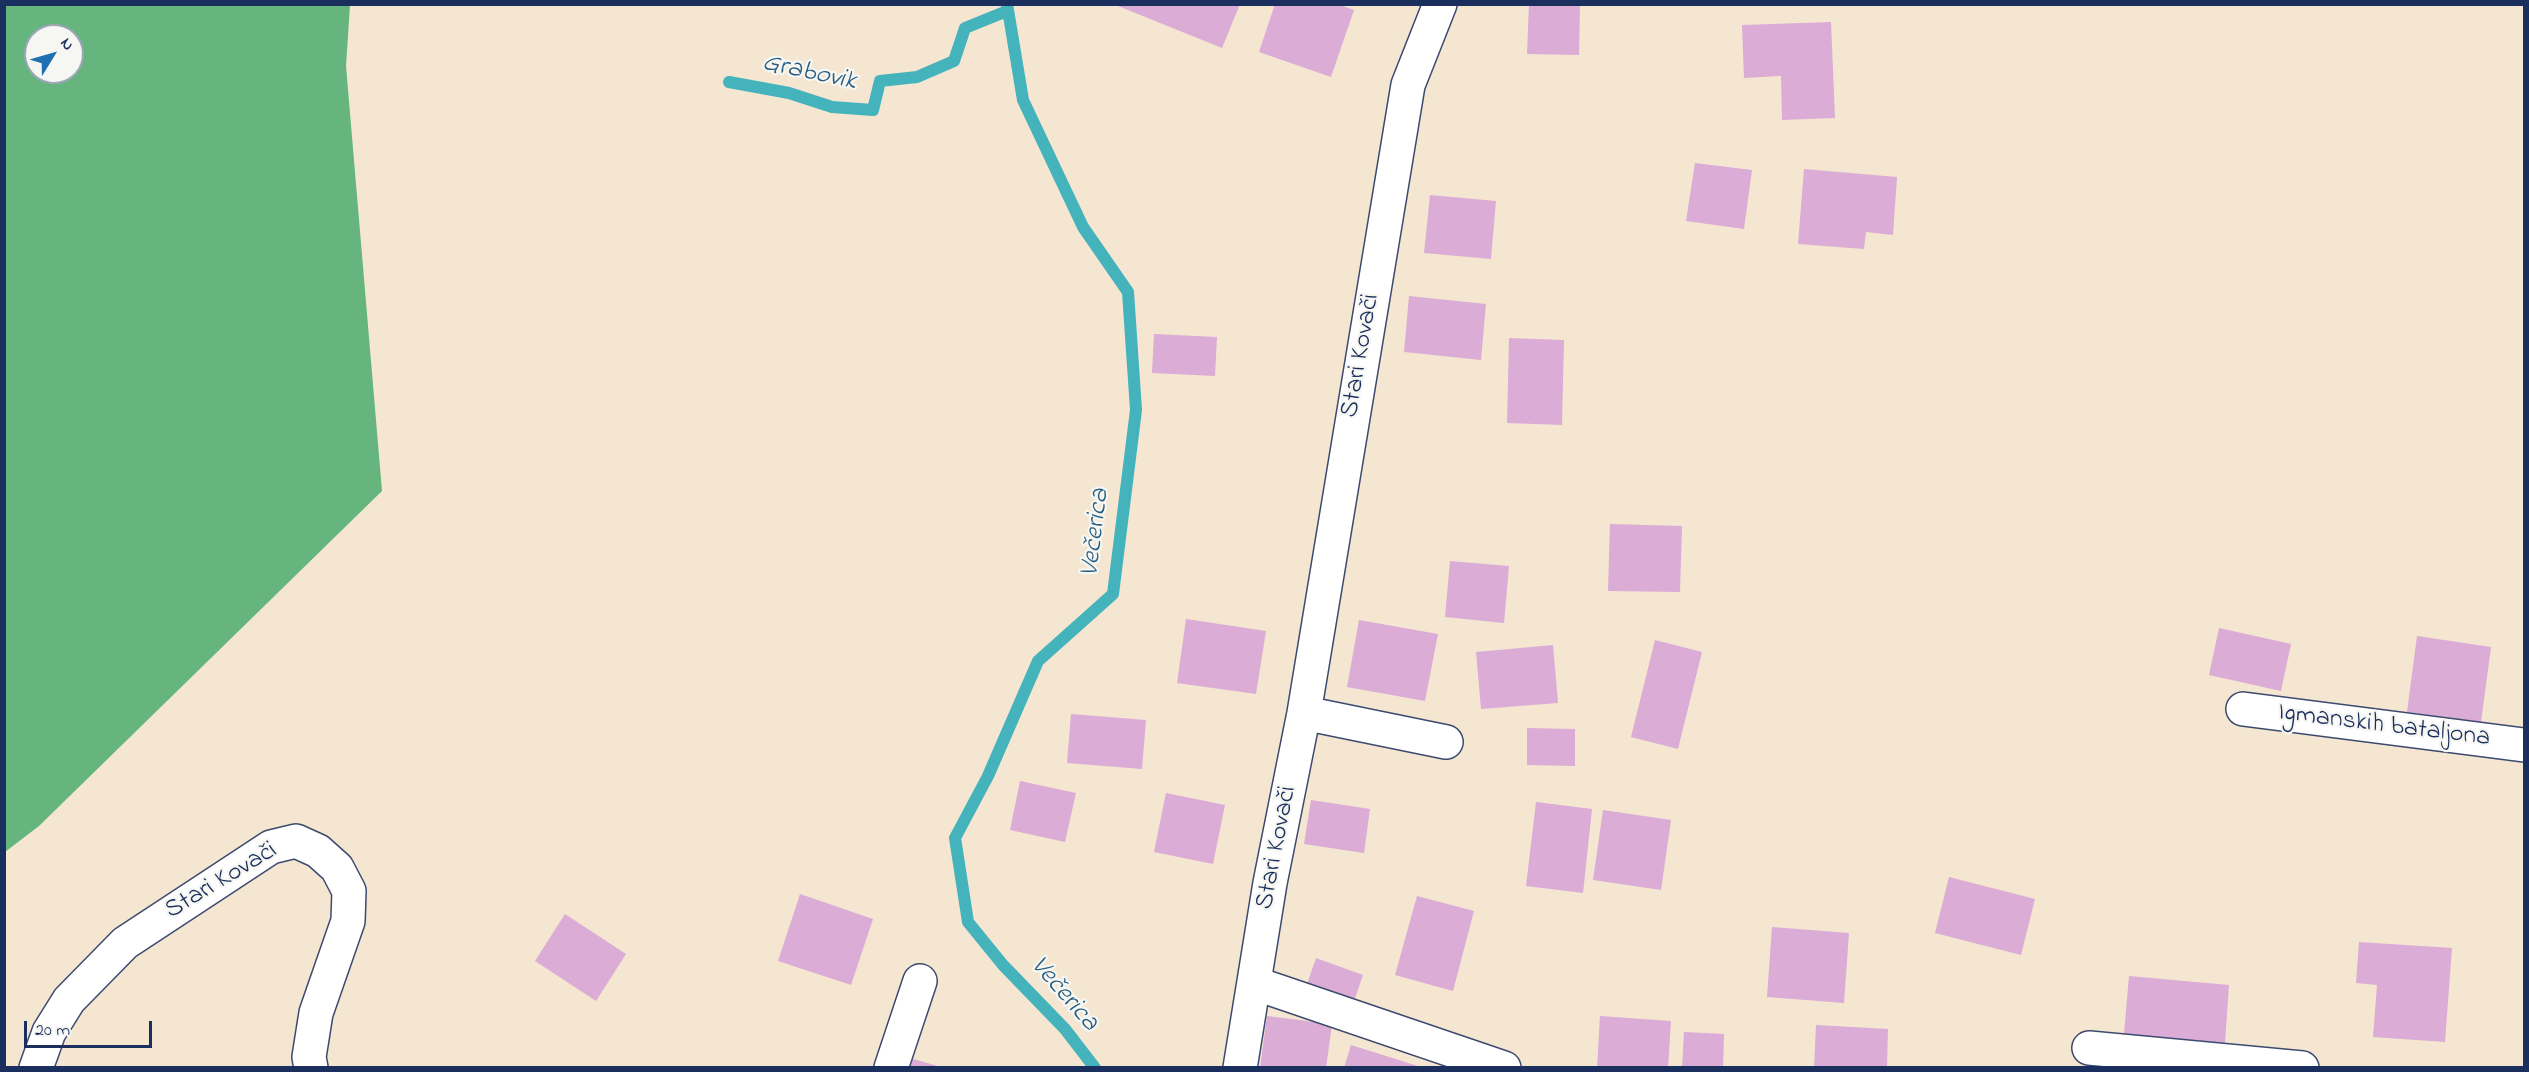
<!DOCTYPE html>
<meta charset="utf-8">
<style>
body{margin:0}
#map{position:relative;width:2529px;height:1072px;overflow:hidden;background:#f4e6d1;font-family:"Indie Flower",sans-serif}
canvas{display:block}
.frame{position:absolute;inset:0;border:6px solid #1b2f5e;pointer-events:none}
.north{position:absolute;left:24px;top:24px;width:60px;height:60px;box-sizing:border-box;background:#f6f6f2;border:2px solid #9ea6b7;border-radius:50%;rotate:53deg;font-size:16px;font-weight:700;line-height:24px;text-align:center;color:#1b2f5e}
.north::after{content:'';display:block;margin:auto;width:21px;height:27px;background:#1f6fb2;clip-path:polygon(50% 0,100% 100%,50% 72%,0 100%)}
.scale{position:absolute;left:24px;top:1021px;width:128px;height:27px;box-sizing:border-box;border:3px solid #1b2f5e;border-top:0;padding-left:8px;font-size:18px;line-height:21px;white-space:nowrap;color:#1b2f5e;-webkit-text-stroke:4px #f6f6f2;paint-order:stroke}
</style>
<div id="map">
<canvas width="2529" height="1072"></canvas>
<div class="frame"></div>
<div class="north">N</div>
<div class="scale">20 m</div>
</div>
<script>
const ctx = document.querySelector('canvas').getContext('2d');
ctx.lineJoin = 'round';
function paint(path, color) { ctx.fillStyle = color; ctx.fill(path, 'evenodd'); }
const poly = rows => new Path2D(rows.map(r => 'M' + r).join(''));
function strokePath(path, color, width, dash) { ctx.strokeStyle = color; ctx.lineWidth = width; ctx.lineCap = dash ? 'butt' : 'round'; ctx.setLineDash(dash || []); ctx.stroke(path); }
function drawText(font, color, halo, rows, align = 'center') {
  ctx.font = font + ' "Indie Flower",sans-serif'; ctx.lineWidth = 4.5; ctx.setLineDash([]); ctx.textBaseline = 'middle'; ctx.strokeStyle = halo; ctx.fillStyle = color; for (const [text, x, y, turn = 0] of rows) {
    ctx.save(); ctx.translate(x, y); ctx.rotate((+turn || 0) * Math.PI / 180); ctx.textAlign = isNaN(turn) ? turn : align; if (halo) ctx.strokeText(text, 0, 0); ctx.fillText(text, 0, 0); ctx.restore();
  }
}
const forest = poly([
 [5,4,350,5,346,66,382,491,39,826,5,852],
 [36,36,72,36,72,72,36,72]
]);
const stream = poly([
 [1007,4,1023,100,1083,227,1128,292,1136,410,1113,594,1038,661,988,776,955,838,968,922,1003,965,1065,1029,1095,1068],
 [729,82,789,93,832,107,873,110,880,81,917,77,954,61,965,28,1007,11]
]);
const building = poly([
 [1113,4,1240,4,1222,48],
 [1275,4,1337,4,1354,10,1331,77,1259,52],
 [1529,4,1580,4,1579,55,1527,54],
 [1831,22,1835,118,1782,120,1781,76,1744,78,1742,25],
 [1695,163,1752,170,1744,229,1686,221],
 [1804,169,1897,177,1893,235,1866,232,1864,249,1798,244],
 [1430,195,1496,201,1491,259,1424,253],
 [1409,296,1486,304,1481,360,1404,352],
 [1154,334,1217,337,1215,376,1152,373],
 [1509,338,1564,340,1562,425,1507,423],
 [1610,524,1682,526,1680,592,1608,591],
 [1450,561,1509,566,1504,623,1445,617],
 [1186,619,1266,631,1256,694,1177,683],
 [1359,620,1438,634,1425,701,1347,687],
 [2219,628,2291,644,2281,691,2209,675],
 [2417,636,2491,647,2481,722,2407,712],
 [1655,640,1702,652,1678,749,1631,737],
 [1553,645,1558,703,1481,709,1476,652],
 [1071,714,1146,720,1142,769,1067,763],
 [1527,728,1575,729,1575,766,1527,765],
 [1020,781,1076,793,1065,842,1010,830],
 [1166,793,1225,805,1213,864,1154,852],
 [1311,800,1370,809,1364,853,1304,844],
 [1536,802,1592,809,1583,893,1526,886],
 [1603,810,1671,820,1661,890,1593,880],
 [1949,877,2035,899,2021,955,1935,933],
 [800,894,873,919,851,985,778,961],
 [1417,896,1474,911,1453,991,1395,975],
 [565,914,626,954,596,1001,535,961],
 [1772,927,1849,933,1844,1003,1767,997],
 [2359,942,2452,948,2445,1042,2373,1037,2377,985,2356,983],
 [1316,958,1363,975,1353,1004,1306,987],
 [2129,976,2229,985,2225,1043,2124,1034],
 [1267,1016,1332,1024,1326,1068,1260,1067],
 [1600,1016,1671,1021,1668,1068,1597,1068],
 [1816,1025,1888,1029,1887,1068,1814,1068],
 [1684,1032,1724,1034,1723,1068,1682,1068],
 [1351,1045,1421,1067,1421,1068,1344,1068],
 [910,1058,941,1067,941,1068,907,1068]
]);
const street = poly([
 [2243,709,2524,745],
 [1304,713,1446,742],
 [1254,983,1504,1068],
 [2089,1048,2302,1068],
 [36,1068,49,1032,69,1000,125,943,271,847,296,841,318,851,337,868,349,891,348,921,316,1013,309,1057,311,1068],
 [891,1068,920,981],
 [1240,1068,1270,883,1304,713,1408,85,1440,4]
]);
const streetNames = [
 ["Stari Kovači",1362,356,-80],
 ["Igmanskih bataljona",2384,727,7],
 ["Stari Kovači",1278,848,-79],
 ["Stari Kovači",222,882,-31]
];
const waterNames = [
 ["Grabovik",809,74,12],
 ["Večerica",1097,533,-83],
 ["Večerica",1063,995,49]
];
paint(forest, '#66b57f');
strokePath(stream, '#44b3bc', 12);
paint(building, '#daacd6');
strokePath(street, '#3c4a6f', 36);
strokePath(street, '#fff', 33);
drawText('26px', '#1b2f5e', '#f6f6f2', streetNames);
drawText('italic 27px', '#295d7f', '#f6f6f2', waterNames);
</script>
